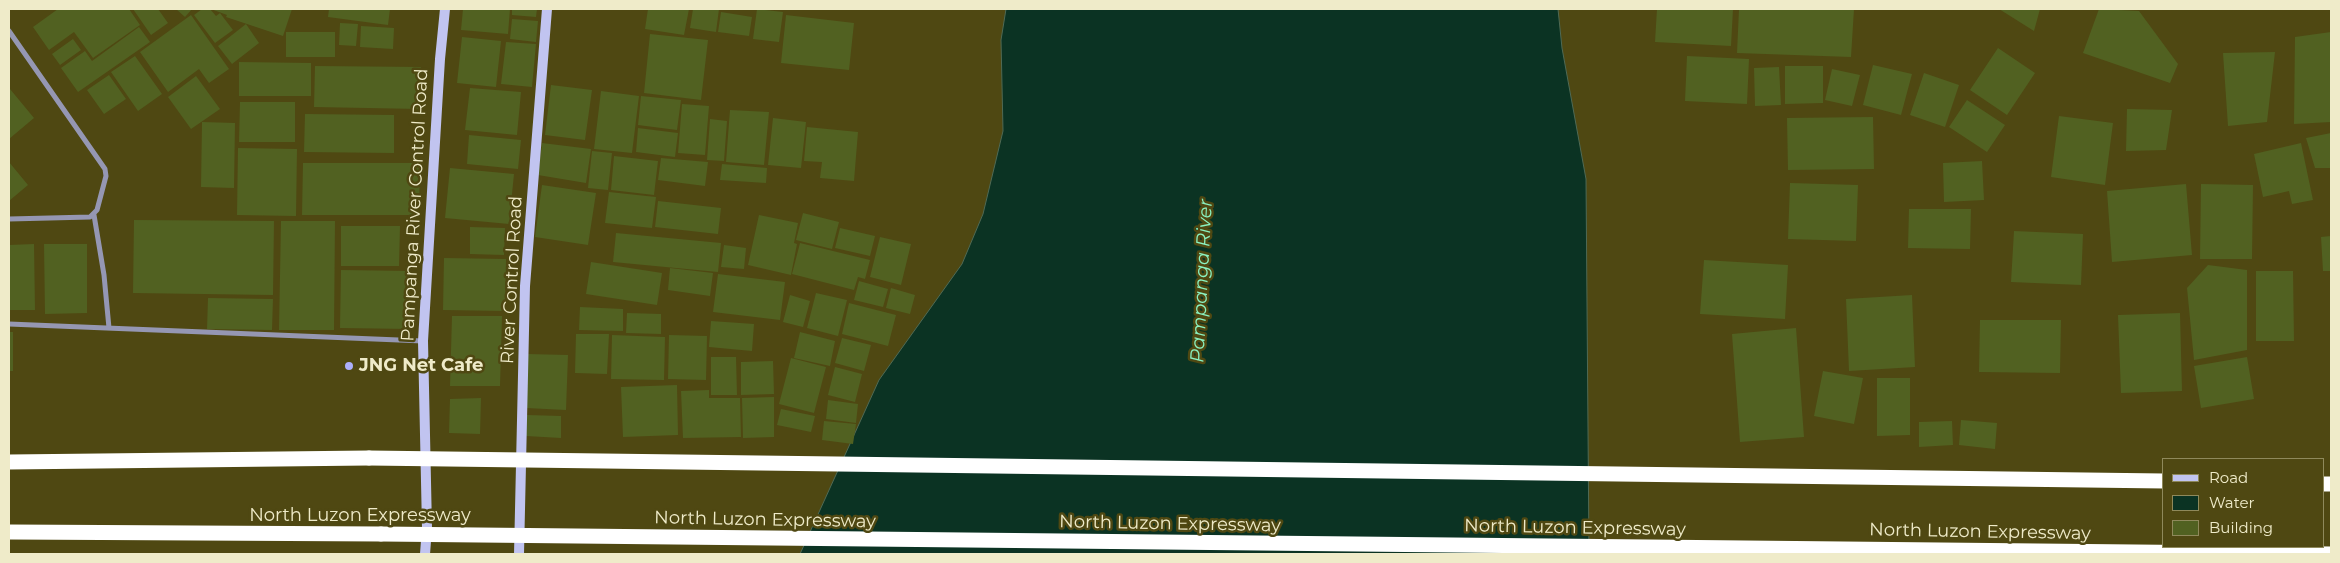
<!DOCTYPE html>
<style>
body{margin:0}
#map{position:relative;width:2340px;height:563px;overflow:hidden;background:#4f4812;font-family:Montserrat,sans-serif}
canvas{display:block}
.frame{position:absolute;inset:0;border:10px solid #efebc9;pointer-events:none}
.legend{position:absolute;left:2162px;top:458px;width:162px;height:90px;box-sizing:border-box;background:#4f4812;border:1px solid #8f895b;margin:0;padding:6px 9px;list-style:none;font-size:15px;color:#efebc9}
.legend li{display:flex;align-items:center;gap:10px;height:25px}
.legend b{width:25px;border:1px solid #8f895b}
</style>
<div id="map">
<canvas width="2340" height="563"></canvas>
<div class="frame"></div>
<ul class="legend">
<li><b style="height:6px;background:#c1c4f0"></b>Road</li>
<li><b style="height:14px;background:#0b3323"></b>Water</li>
<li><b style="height:14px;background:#516121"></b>Building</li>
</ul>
</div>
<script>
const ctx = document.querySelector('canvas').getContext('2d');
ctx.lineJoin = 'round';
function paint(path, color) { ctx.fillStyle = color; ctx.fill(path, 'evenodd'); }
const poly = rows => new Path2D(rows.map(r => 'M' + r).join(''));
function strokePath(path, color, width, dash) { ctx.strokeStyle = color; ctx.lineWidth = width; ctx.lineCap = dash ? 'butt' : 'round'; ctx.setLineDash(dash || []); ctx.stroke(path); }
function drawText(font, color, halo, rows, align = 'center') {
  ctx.font = font + ' Montserrat,sans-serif'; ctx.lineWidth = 5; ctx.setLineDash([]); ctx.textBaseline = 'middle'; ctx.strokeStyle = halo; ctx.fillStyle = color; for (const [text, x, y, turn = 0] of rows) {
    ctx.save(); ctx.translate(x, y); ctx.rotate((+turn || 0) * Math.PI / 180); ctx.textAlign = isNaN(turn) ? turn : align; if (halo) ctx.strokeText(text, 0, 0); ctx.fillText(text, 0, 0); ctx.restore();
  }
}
const water = poly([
 [1006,9,1558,9,1562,48,1586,179,1589,554,800,554,879,380,962,264,983,214,1003,131,1001,40,1006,9]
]);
const building = poly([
 [58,9,129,9,140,25,93,58,74,32,49,50,33,27],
 [133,9,158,9,168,23,151,35],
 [176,9,192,9,185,17],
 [202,9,210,9,216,16,220,13,233,30,215,43,194,15],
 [211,9,292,9,283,36,226,17,227,15],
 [329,9,390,9,388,25,328,17],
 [463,9,510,9,508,34,461,30],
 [512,9,537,9,536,17,512,15],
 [648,9,689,9,684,35,645,29],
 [693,9,719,9,716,32,690,28],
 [757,9,783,12,779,42,753,39],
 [1657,9,1733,9,1731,46,1655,42],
 [1739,9,1854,9,1851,57,1737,53],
 [1999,9,2040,9,2034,31],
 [2099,9,2139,11,2178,64,2170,83,2083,53],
 [721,12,752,17,749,36,718,32],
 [191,15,229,69,209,83,199,69,168,92,140,52],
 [786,15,854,23,849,70,781,63],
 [512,19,538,21,536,42,510,39],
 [340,23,358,24,356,46,339,45],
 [246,24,259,43,232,64,218,46],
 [361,26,394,28,393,49,360,47],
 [139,27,150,42,78,92,61,68,85,51,92,61],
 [286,32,335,32,335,57,286,57],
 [2331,32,2331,122,2294,124,2295,37],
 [650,34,708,40,701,100,644,93],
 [462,37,501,41,496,87,457,83],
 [73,39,81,50,60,65,52,54],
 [506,42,536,44,532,87,501,84],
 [1998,48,2035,73,2007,115,1970,90],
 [2275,52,2267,122,2228,126,2223,53],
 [135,56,162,94,138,111,111,72],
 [1687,56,1749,59,1747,104,1685,101],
 [239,62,311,63,311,96,239,96],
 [1873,65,1912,74,1901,115,1863,105],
 [315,66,421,67,420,109,314,107],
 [1785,66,1823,66,1823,103,1785,104],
 [1779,67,1781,105,1755,106,1754,68],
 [1832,69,1860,75,1852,106,1825,100],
 [1924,73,1959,85,1945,127,1910,115],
 [109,75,126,99,104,114,87,90],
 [196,76,220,109,191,129,168,97],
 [551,85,592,90,585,140,545,135],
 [470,88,521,92,517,135,465,130],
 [10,89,34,118,9,139,9,90],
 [601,91,639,96,632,153,594,149],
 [641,96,681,100,677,130,638,125],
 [1967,100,2005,125,1987,152,1949,127],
 [240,102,295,102,295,142,239,142],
 [682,104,709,106,705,155,678,153],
 [2127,109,2172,110,2166,150,2126,151],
 [730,110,769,112,764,165,726,162],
 [305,114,394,115,394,153,304,152],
 [2059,116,2113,123,2105,185,2051,177],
 [1873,117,1874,169,1788,170,1787,118],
 [773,118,806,122,801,168,768,165],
 [710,119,727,121,724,161,707,160],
 [202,122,235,123,234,188,201,187],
 [807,127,858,132,854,181,820,178,822,162,804,161],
 [638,128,678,133,675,157,636,152],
 [2331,133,2331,168,2315,168,2306,138],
 [469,135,521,140,518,169,467,164],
 [542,143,591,149,586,183,538,175],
 [2301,143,2313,200,2292,204,2289,191,2263,197,2254,154],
 [238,148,297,149,296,216,237,215],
 [592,151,612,153,608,190,588,188],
 [614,156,658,161,654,195,611,190],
 [661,158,708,162,705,186,658,180],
 [1982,161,1984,200,1944,202,1943,163],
 [9,162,28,185,9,201],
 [303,163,420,163,419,215,302,215],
 [722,164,767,168,766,183,720,180],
 [450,168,514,174,509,224,445,218],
 [1790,183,1858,185,1856,241,1788,239],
 [2186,184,2192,255,2112,262,2107,191],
 [2201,184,2253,185,2252,259,2200,259],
 [542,185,596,193,588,245,535,237],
 [609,192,656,197,652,228,605,223],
 [658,201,721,208,718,234,655,227],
 [1909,209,1971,209,1970,249,1908,248],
 [803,213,839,222,832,249,796,240],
 [759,215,798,223,794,243,797,244,791,275,748,265],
 [134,220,274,221,273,295,133,293],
 [281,221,335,221,334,330,279,330],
 [341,226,400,226,399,266,341,266],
 [470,227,505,228,504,255,470,254],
 [840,228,875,236,870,256,835,248],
 [2014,231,2083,234,2081,285,2011,282],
 [616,233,721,243,718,272,613,262],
 [2331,236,2331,271,2323,271,2321,237],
 [880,237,911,244,901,285,870,277],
 [800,243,870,260,865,279,858,277,854,290,792,274],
 [34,244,35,310,9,310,9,245],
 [44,244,87,244,87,313,45,314],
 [724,245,746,248,744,269,721,267],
 [444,258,506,259,505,311,443,310],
 [1704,260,1788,265,1785,319,1700,314],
 [591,262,662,273,657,305,586,294],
 [2208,265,2247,270,2247,350,2194,360,2187,288],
 [670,268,713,273,710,296,668,290],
 [341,270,410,271,410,329,340,328],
 [2256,271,2293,271,2294,341,2256,341],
 [718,274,785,282,780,320,713,312],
 [859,281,888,289,883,307,854,300],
 [891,288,915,295,910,314,886,308],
 [816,293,847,300,838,336,807,328],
 [790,295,810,301,803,327,783,322],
 [1912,295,1915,367,1849,371,1846,299],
 [208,298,273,299,272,330,207,329],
 [849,303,896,315,888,346,842,334],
 [580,307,623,309,623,331,579,330],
 [627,313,661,314,661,334,626,333],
 [2180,313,2182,391,2121,393,2118,315],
 [452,316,502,316,500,386,450,386],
 [1980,320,2061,320,2060,373,1979,372],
 [711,321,754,324,752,351,709,347],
 [1796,328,1804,437,1740,442,1732,334],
 [9,332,13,332,13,371,9,371],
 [800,332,835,341,830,366,794,358],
 [576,334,609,334,607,374,575,373],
 [612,335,665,337,664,380,611,379],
 [669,335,707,336,706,380,668,379],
 [842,338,871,345,864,371,835,363],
 [527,354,568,355,566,410,526,408],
 [711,357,736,357,737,395,711,395],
 [2247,357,2254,399,2201,408,2194,366],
 [791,358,826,367,814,413,779,404],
 [773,361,774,394,741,395,741,362],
 [835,367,862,374,855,402,828,395],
 [1823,371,1863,378,1854,424,1814,416],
 [1877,378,1910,378,1910,435,1877,436],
 [677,385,678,435,623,437,621,387],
 [709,390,709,398,740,398,741,437,683,438,681,391],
 [774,397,774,437,743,438,742,398],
 [481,398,480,434,449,433,450,399],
 [828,400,858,404,856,423,826,419],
 [781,409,815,416,811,432,777,425],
 [527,415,561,416,561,438,526,436],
 [1961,420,1997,423,1995,449,1959,445],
 [824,421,856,424,853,444,822,440],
 [1952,421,1953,445,1919,447,1919,422]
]);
const street = poly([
 [9,31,105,169,106,176,97,210,90,217,9,219],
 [94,215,104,275,109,328],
 [9,324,423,341]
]);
const secondary = poly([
 [425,554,427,528,423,341,440,59,445,9],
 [519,554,525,286,547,9]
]);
const highway = poly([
 [9,462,369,458],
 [2324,484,2331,484],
 [9,532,381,534]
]);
const highwayBridge = poly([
 [369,458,2164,481],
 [381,534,2331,554]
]);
const markers = [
 [349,366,5,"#acaffb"]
];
const streetNames = [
 ["Pampanga River Control Road",415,205,-87],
 ["River Control Road",512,280,-87],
 ["North Luzon Expressway",360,516],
 ["North Luzon Expressway",765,520,1],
 ["North Luzon Expressway",1170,524,1],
 ["North Luzon Expressway",1575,528,1],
 ["North Luzon Expressway",1980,532,1]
];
const poiNames = [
 ["JNG Net Cafe",359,366]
];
const waterNames = [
 ["Pampanga River",1202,281,-87]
];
paint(water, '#0b3323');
strokePath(water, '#4f6a55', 1);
paint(building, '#516121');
strokePath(street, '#9597b3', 5);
strokePath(secondary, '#c1c4f0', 10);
strokePath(highway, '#fff', 15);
strokePath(highwayBridge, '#fff', 15);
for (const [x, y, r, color] of markers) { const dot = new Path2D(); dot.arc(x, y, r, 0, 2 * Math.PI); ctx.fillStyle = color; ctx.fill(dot); strokePath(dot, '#4f4812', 2); }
drawText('18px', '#efebc9', '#4f4812', streetNames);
drawText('bold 18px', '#efebc9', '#4f4812', poiNames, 'left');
drawText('italic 19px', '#8af3c2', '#4f4812', waterNames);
</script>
